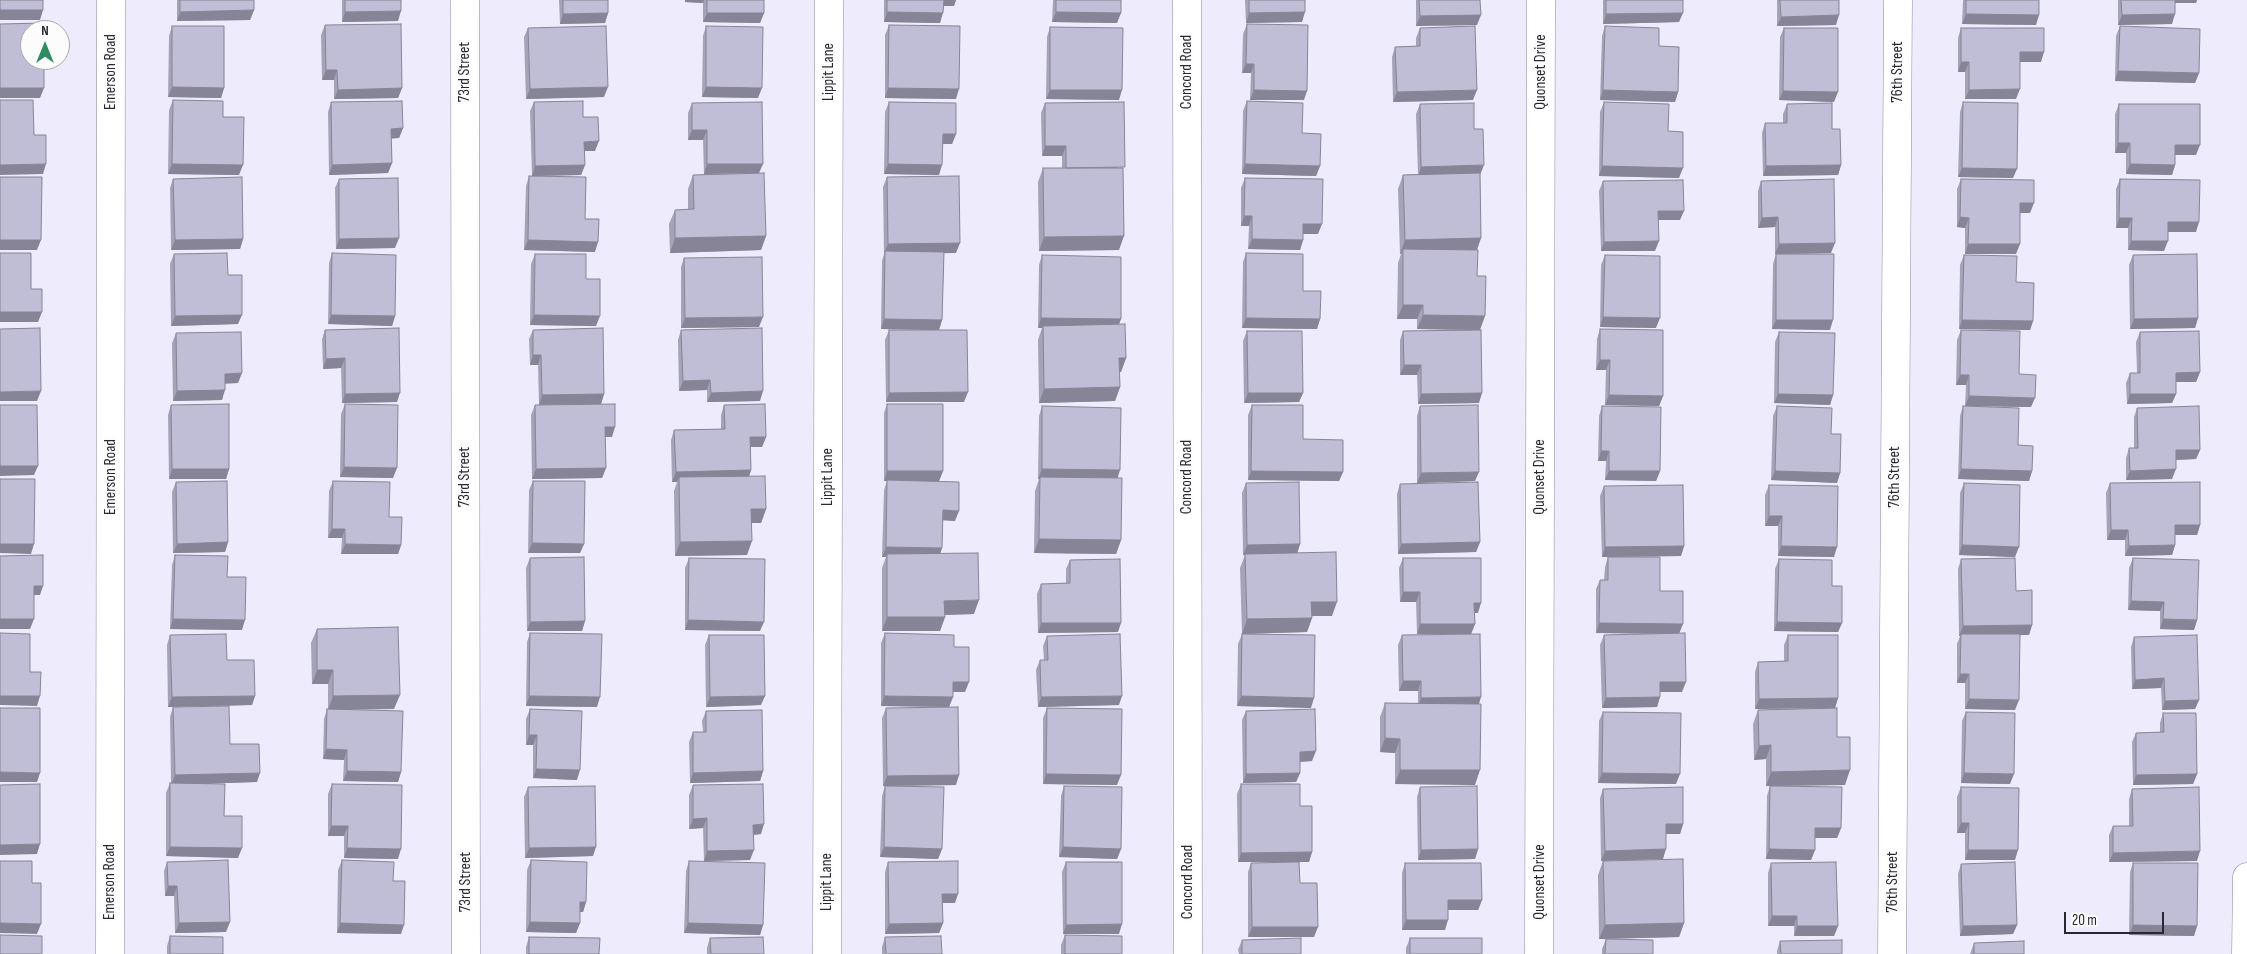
<!DOCTYPE html>
<style>
body{margin:0}
#map{position:relative;width:2247px;height:954px;overflow:hidden;background:#eeecfc;font-family:"Sofia Sans Condensed",sans-serif}
canvas{display:block}
.north{position:absolute;left:20px;top:20px;width:50px;height:50px;box-sizing:border-box;background:#fcfcfc;border:1px solid #a8a7ab;border-radius:50%;rotate:0deg;font-size:14px;font-weight:700;line-height:20px;text-align:center;color:#292831}
.north::after{content:'';display:block;margin:auto;width:18px;height:22px;background:#308c63;clip-path:polygon(50% 0,100% 100%,50% 72%,0 100%)}
.scale{position:absolute;left:2064px;top:912px;width:100px;height:22px;box-sizing:border-box;border:2px solid #292831;border-top:0;padding-left:6px;font-size:15px;line-height:18px;white-space:nowrap;color:#292831;-webkit-text-stroke:4px #fcfcfc;paint-order:stroke}
</style>
<div id="map">
<canvas width="2247" height="954"></canvas>
<div class="north">N</div>
<div class="scale">20 m</div>
</div>
<script>
const ctx = document.querySelector('canvas').getContext('2d');
ctx.lineJoin = 'round';
const poly = rows => new Path2D(rows.map(r => 'M' + r).join(''));
function strokePath(path, color, width, dash) { ctx.strokeStyle = color; ctx.lineWidth = width; ctx.lineCap = dash ? 'butt' : 'round'; ctx.setLineDash(dash || []); ctx.stroke(path); }
function paint(path, color) { ctx.fillStyle = color; ctx.fill(path, 'evenodd'); }
function drawText(font, color, halo, rows, align = 'center') {
  ctx.font = font + ' "Sofia Sans Condensed",sans-serif'; ctx.lineWidth = 4.5; ctx.setLineDash([]); ctx.textBaseline = 'middle'; ctx.strokeStyle = halo; ctx.fillStyle = color; for (const [text, x, y, turn = 0] of rows) {
    ctx.save(); ctx.translate(x, y); ctx.rotate((+turn || 0) * Math.PI / 180); ctx.textAlign = isNaN(turn) ? turn : align; if (halo) ctx.strokeText(text, 0, 0); ctx.fillText(text, 0, 0); ctx.restore();
  }
}
const minor = poly([
 [465,0,466,954],
 [1187,0,1188,954],
 [110,954,111,0],
 [827,954,829,0],
 [1539,954,1541,0],
 [1892,954,1898,0],
 [2246,954,2247,877]
]);
const wall = poly([
 [177,0,254,0,254,10,250,20,177,21],
 [342,0,401,0,398,21,342,22],
 [559,0,608,0,608,13,605,23,560,24],
 [685,0,764,0,764,13,760,23,703,22,703,3,685,2],
 [884,0,956,0,954,6,943,6,940,23,884,22],
 [1053,0,1121,0,1117,23,1052,22],
 [1245,0,1305,0,1302,22,1246,23],
 [1416,0,1480,0,1477,25,1416,26],
 [1603,0,1683,0,1679,22,1603,24],
 [1777,0,1839,0,1836,25,1777,26],
 [1963,0,2039,0,2036,25,1962,24],
 [2118,0,2197,0,2196,3,2175,3,2172,24,2118,25],
 [1247,24,1304,100,1250,100,1251,73,1242,73,1243,34],
 [325,25,402,88,398,98,334,99,334,80,322,80,321,35],
 [889,25,956,99,885,98,885,35],
 [172,26,224,88,221,98,168,97,169,36],
 [706,26,758,98,702,97,703,36],
 [1605,26,1659,46,1678,92,1675,102,1600,100,1602,36],
 [2120,26,2199,73,2195,83,2115,81,2116,36],
 [1050,27,1119,100,1046,99,1047,37],
 [528,28,604,97,526,99,524,37],
 [1420,28,1473,100,1393,102,1392,57,1395,47,1416,46,1416,38],
 [1784,28,1834,102,1779,100,1780,37],
 [1961,28,2041,62,2020,62,2016,99,1965,99,1965,72,1958,72,1958,38],
 [173,100,223,117,239,175,168,174,169,110],
 [1247,101,1302,133,1320,166,1316,176,1242,174,1243,111],
 [331,102,403,128,399,138,391,138,392,163,388,173,329,175,328,112],
 [534,102,583,117,595,151,584,151,585,165,581,175,538,176,585,219,595,252,524,250,526,186,529,176,532,176,530,111],
 [889,102,956,134,952,144,943,144,939,175,884,174,885,112],
 [1604,102,1668,131,1679,178,1599,176,1600,112],
 [1963,102,2013,178,1958,177,1960,112],
 [692,103,759,173,766,236,761,250,670,253,669,224,675,210,688,209,688,189,693,175,754,173,704,174,703,140,688,140,688,113],
 [1045,103,1123,172,1119,250,1039,251,1038,182,1043,168,1062,168,1062,156,1042,156,1041,113],
 [1420,104,1474,129,1480,175,1481,238,1477,250,1477,276,1480,330,1479,403,1418,404,1417,375,1400,375,1400,340,1403,331,1464,330,1417,329,1417,319,1397,319,1398,263,1401,254,1400,254,1398,189,1403,175,1418,174,1416,114],
 [1787,104,1832,129,1841,165,1838,175,1763,176,1762,133,1765,123,1783,123,1783,114],
 [2119,104,2196,155,2175,155,2175,165,2172,175,2126,174,2126,153,2115,153,2115,114],
 [887,177,956,253,944,253,942,320,939,330,964,402,886,402,885,340,889,330,931,330,881,329,882,261,884,254,883,187],
 [1245,178,1318,234,1303,234,1303,240,1300,250,1248,249,1249,226,1241,226,1241,188],
 [173,179,243,239,240,249,171,250,170,188],
 [339,179,395,248,336,249,335,188],
 [1961,179,2030,213,2020,213,2016,254,1965,254,1965,228,1957,227,1957,189],
 [2120,179,2196,232,2168,232,2164,251,2128,250,2128,228,2116,228,2116,189],
 [1603,181,1680,220,1658,220,1655,251,1601,251,1599,191],
 [1761,181,1831,253,1790,254,1830,330,1772,329,1773,264,1776,254,1775,254,1775,227,1758,228,1758,191],
 [332,253,395,316,392,326,328,324,329,263],
 [1246,253,1303,291,1320,319,1317,329,1242,328,1243,262],
 [174,254,228,275,238,324,171,326,170,264],
 [535,254,596,326,530,325,531,264],
 [1042,255,1121,319,1119,324,1126,358,1121,372,1119,372,1120,387,1115,401,1039,403,1038,340,1042,328,1038,328,1039,265],
 [1605,255,1656,328,1600,327,1601,265],
 [1964,255,2016,282,2033,321,2030,330,1959,329,1960,265],
 [2133,255,2198,318,2195,328,2130,329,2129,265],
 [684,258,759,327,681,328,681,267],
 [1600,329,1663,396,1659,406,1605,405,1606,370,1596,370,1597,339],
 [325,330,397,402,342,403,341,368,323,369,322,339],
 [533,330,604,394,601,404,539,405,538,365,530,365,529,339],
 [681,330,760,401,707,402,707,390,679,391,678,340],
 [1961,330,2031,407,1965,406,1966,385,1956,385,1957,340],
 [1247,331,1303,393,1299,402,1244,403,1243,341],
 [1779,332,1833,395,1830,405,1774,403,1775,342],
 [2140,332,2200,372,2196,382,2176,382,2176,394,2172,403,2127,404,2126,383,2130,373,2137,373,2136,342],
 [176,333,238,383,225,383,222,400,173,401,172,343],
 [345,404,393,478,340,477,341,414],
 [887,404,943,471,939,481,955,521,943,520,942,548,940,553,974,614,945,615,945,617,940,631,882,631,882,568,886,557,882,557,884,490,887,481,884,481,884,413],
 [171,405,229,469,226,479,169,479,168,415],
 [535,405,612,437,605,437,606,468,602,478,532,479,531,415],
 [724,405,766,437,762,447,751,447,751,470,749,476,766,509,761,523,752,523,747,555,675,556,674,491,677,482,672,482,671,440,674,430,721,429,721,415],
 [1252,405,1303,439,1343,472,1339,481,1248,480,1248,415],
 [1042,406,1117,478,1121,540,1116,554,1034,553,1035,491,1039,479,1038,479,1039,416],
 [1420,406,1475,481,1417,483,1417,416],
 [1602,406,1660,471,1656,481,1605,480,1606,461,1598,461,1599,416],
 [1777,406,1831,434,1840,473,1837,483,1771,480,1773,416],
 [1963,406,2018,445,2032,471,2029,481,1958,479,1960,416],
 [2137,408,2200,450,2196,459,2176,460,2172,479,2126,480,2126,458,2129,448,2134,448,2134,417],
 [333,481,389,517,401,545,398,554,341,554,342,538,328,538,329,491],
 [533,481,584,544,580,553,528,553,529,490],
 [176,482,228,542,225,552,173,553,172,492],
 [1246,483,1300,544,1297,553,1332,616,1312,616,1312,618,1307,632,1242,634,1240,568,1245,555,1243,555,1242,493],
 [1964,483,2015,557,1959,555,1960,493],
 [2110,483,2200,525,2197,535,2175,535,2175,545,2172,555,2125,556,2125,540,2107,540,2106,493],
 [1400,484,1480,542,1476,552,1398,554,1397,494],
 [1769,485,1834,557,1778,556,1778,526,1765,526,1765,495],
 [1604,486,1684,546,1681,556,1602,557,1600,496],
 [175,555,227,577,242,630,170,629,172,565],
 [1608,557,1660,591,1679,633,1682,692,1660,692,1660,697,1657,707,1602,708,1600,645,1604,635,1672,634,1596,633,1596,589,1600,580,1604,580,1605,567],
 [530,558,585,621,582,631,527,631,526,568],
 [689,558,760,631,685,630,685,568],
 [1403,558,1478,613,1475,613,1475,624,1471,634,1417,634,1416,602,1400,602,1399,568],
 [2133,558,2197,620,2194,630,2160,629,2160,611,2128,610,2129,568],
 [1779,559,1832,586,1842,623,1838,632,1774,631,1775,569],
 [1961,559,2016,591,2032,625,2029,635,2020,635,2015,710,1965,709,1965,683,1957,683,1957,644,1960,636,1959,636,1958,569],
 [1070,560,1118,632,1038,633,1037,594,1041,584,1066,583,1066,569],
 [317,629,394,709,352,709,401,772,398,782,343,781,344,760,323,759,324,719,327,709,328,709,328,684,312,684,311,643],
 [530,633,597,707,526,706,527,642],
 [885,633,954,647,965,692,953,692,953,697,949,707,881,706,881,643],
 [1242,634,1311,708,1237,706,1238,644],
 [170,635,227,660,255,696,252,705,168,707,167,645],
 [709,635,761,705,706,707,705,645],
 [1402,635,1479,704,1475,785,1395,784,1395,753,1380,752,1380,717,1385,703,1418,703,1418,691,1399,691,1398,645],
 [1788,635,1838,698,1835,708,1837,737,1845,785,1766,786,1766,759,1754,760,1753,724,1758,710,1820,708,1755,709,1755,672,1758,662,1784,661,1784,645],
 [1047,636,1119,705,1038,707,1036,670,1040,660,1044,660,1043,646],
 [2134,637,2199,700,2195,709,2162,710,2161,688,2132,689,2131,647],
 [173,707,230,744,257,782,213,783,238,858,166,856,166,793,170,783,171,783,170,717],
 [886,708,956,785,883,786,882,718],
 [1047,708,1117,785,1043,784,1043,718],
 [530,709,577,780,533,778,533,745,526,745,526,719],
 [706,711,763,771,760,781,690,783,689,742,693,732,703,732,702,721],
 [1246,711,1312,761,1300,762,1300,773,1296,782,1243,783,1242,720],
 [1603,712,1676,784,1598,783,1599,721],
 [1966,712,2010,784,1961,783,1962,721],
 [2163,713,2197,774,2193,784,2133,785,2132,742,2136,733,2160,732,2160,723],
 [332,784,398,859,344,858,344,836,328,836,328,794],
 [1241,784,1300,806,1312,852,1309,862,1238,862,1237,794],
 [693,785,761,834,754,835,750,860,704,861,703,828,689,829,689,795],
 [885,786,942,849,938,859,880,857,882,796],
 [1064,786,1121,849,1117,859,1059,857,1061,796],
 [1770,786,1841,828,1837,838,1815,838,1815,850,1811,860,1766,859,1767,796],
 [528,787,593,856,525,858,524,797],
 [1420,787,1478,849,1475,859,1418,860,1417,797],
 [1961,787,2015,860,1965,860,1965,833,1957,833,1957,797],
 [1603,789,1683,824,1680,834,1666,834,1663,859,1601,861,1600,798],
 [2132,789,2197,861,2109,862,2109,835,2113,826,2129,826,2129,799],
 [342,860,393,881,401,934,337,933,338,870],
 [531,860,586,902,583,912,580,912,580,923,576,933,526,932,527,870],
 [689,861,763,925,760,935,684,933,686,871],
 [1603,861,1684,923,1679,937,1599,939,1598,875],
 [167,862,226,932,175,933,174,896,165,896,164,871],
 [888,862,955,903,942,903,943,923,939,933,885,934,885,872],
 [1066,862,1119,934,1063,934,1062,872],
 [1251,863,1300,883,1314,937,1248,937,1248,872],
 [1405,863,1482,900,1478,910,1448,910,1445,930,1402,930,1402,873],
 [1771,863,1838,926,1834,936,1794,936,1794,926,1768,926,1768,873],
 [2133,863,2197,926,2194,936,2129,935,2130,872],
 [1961,864,2017,925,2013,934,1960,936,1958,874],
 [1065,935,1122,954,1061,954,1061,945],
 [170,936,223,954,167,954,167,946],
 [529,937,599,954,526,954,526,947],
 [885,937,942,954,882,954,882,947],
 [710,938,764,954,707,954,707,948],
 [1410,938,1482,954,1406,954,1406,948],
 [1606,939,1653,954,1602,954,1602,949],
 [1242,940,1301,954,1239,954,1238,950],
 [1780,941,1842,954,1777,954,1777,951],
 [1974,943,2024,954,1970,954]
]);
const shadedWall = poly([
 [685,0,704,0,703,3,685,2],
 [942,0,956,0,954,6,940,6],
 [2172,0,2197,0,2196,3,2171,3],
 [0,10,43,10,40,20,0,20],
 [254,10,250,20,177,21,180,12],
 [401,11,398,21,342,22,345,12],
 [887,12,943,13,940,23,884,22],
 [1056,12,1121,13,1117,23,1052,22],
 [1305,12,1302,22,1246,23,1249,13],
 [608,13,605,23,560,24,563,14],
 [707,13,764,13,760,23,703,22],
 [1683,13,1679,22,1603,24,1606,14],
 [1966,14,2039,15,2036,25,1962,24],
 [2175,14,2172,24,2118,25,2122,15],
 [1481,15,1477,25,1416,26,1420,16],
 [1839,15,1836,25,1777,26,1781,17],
 [2020,52,2044,52,2041,62,2016,62],
 [1961,62,1969,62,1965,72,1958,72],
 [1246,64,1254,64,1251,73,1242,73],
 [326,70,337,70,334,80,322,80],
 [2118,71,2199,73,2195,83,2115,81],
 [172,87,224,88,221,98,168,97],
 [608,87,604,97,526,99,530,89],
 [706,87,762,88,758,98,702,97],
 [0,88,44,88,40,98,0,98],
 [402,88,398,98,334,99,338,90],
 [888,88,959,89,956,99,885,98],
 [2020,89,2016,99,1965,99,1969,90],
 [1050,90,1122,90,1119,100,1046,99],
 [1254,90,1307,91,1304,100,1250,100],
 [1477,90,1473,100,1393,102,1397,92],
 [1603,90,1678,92,1675,102,1600,100],
 [1783,91,1838,92,1834,102,1779,100],
 [403,128,399,138,387,139,391,129],
 [692,130,707,130,703,140,688,140],
 [943,134,956,134,952,144,939,144],
 [599,141,595,151,580,151,584,142],
 [2118,143,2130,143,2126,153,2115,153],
 [2175,145,2200,145,2196,155,2172,155],
 [1045,146,1066,146,1062,156,1042,156],
 [392,163,388,173,329,175,332,165],
 [46,164,43,174,0,175,0,165],
 [172,164,243,165,239,175,168,174],
 [707,164,763,164,759,173,704,174],
 [888,164,942,165,939,175,884,174],
 [1245,164,1320,166,1316,176,1242,174],
 [2130,164,2175,165,2172,175,2126,174],
 [585,165,581,175,532,176,535,166],
 [1484,165,1480,175,1418,177,1421,167],
 [1841,165,1838,175,1763,176,1766,166],
 [1602,166,1683,168,1679,178,1599,176],
 [1962,168,2017,169,2013,178,1958,177],
 [2020,203,2034,203,2030,213,2017,213],
 [1658,211,1684,211,1680,220,1655,220],
 [1244,216,1252,216,1249,226,1241,226],
 [1778,217,1775,227,1758,228,1762,218],
 [1960,217,1969,218,1965,228,1957,227],
 [2119,218,2132,218,2128,228,2116,228],
 [2168,222,2199,222,2196,232,2164,232],
 [1303,224,1322,224,1318,234,1300,234],
 [766,236,761,250,670,253,675,238],
 [1124,236,1119,250,1039,251,1044,237],
 [399,238,395,248,336,249,339,239],
 [1481,238,1476,252,1403,249,1401,254,1400,254,1405,240],
 [243,239,240,249,171,250,175,240],
 [1252,239,1303,240,1300,250,1248,249],
 [0,240,41,240,37,250,0,250],
 [528,240,598,242,595,252,524,250],
 [1659,241,1655,251,1601,251,1604,242],
 [2131,241,2168,241,2164,251,2128,250],
 [960,243,956,253,885,254,885,251,884,254,888,244],
 [1835,243,1831,253,1775,254,1779,244],
 [1968,244,2020,244,2016,254,1965,254],
 [1403,305,1423,305,1417,319,1397,319],
 [0,312,42,312,38,322,0,322],
 [242,315,238,324,171,326,175,316],
 [331,315,395,316,392,326,328,324],
 [534,315,600,316,596,326,530,325],
 [1423,315,1485,316,1480,330,1417,329],
 [763,317,759,327,681,328,685,318],
 [1603,317,1660,318,1656,328,1600,327],
 [1041,318,1121,319,1117,329,1043,326,1042,328,1038,328],
 [1246,318,1320,319,1317,329,1242,328],
 [2198,318,2195,328,2130,329,2134,319],
 [884,319,942,320,939,330,881,329],
 [1776,320,1833,320,1830,330,1772,329],
 [1962,320,2033,321,2030,330,1959,329],
 [533,355,541,355,538,365,530,365],
 [345,358,341,368,323,369,326,359],
 [1119,358,1126,358,1121,372,1114,372],
 [1600,360,1610,360,1606,370,1596,370],
 [1404,365,1421,365,1417,375,1400,375],
 [2200,372,2196,382,2172,382,2176,373],
 [242,373,238,383,221,384,225,374],
 [1960,375,1969,375,1966,385,1956,385],
 [710,380,707,390,679,391,683,381],
 [1120,387,1115,401,1039,403,1044,389],
 [225,390,222,400,173,401,177,391],
 [41,391,37,401,0,401,0,392],
 [763,391,760,401,707,402,711,393],
 [968,392,964,402,886,402,889,393],
 [400,393,397,402,342,403,345,394],
 [1248,393,1303,393,1299,402,1244,403],
 [1482,393,1479,403,1418,404,1421,394],
 [604,394,601,404,539,405,542,395],
 [1778,394,1833,395,1830,405,1774,403],
 [2130,394,2176,394,2172,403,2127,404],
 [1609,395,1663,396,1659,406,1605,405],
 [1969,396,2035,398,2031,407,1965,406],
 [605,427,615,427,612,437,601,437],
 [750,437,766,437,762,447,747,447],
 [2176,450,2200,450,2196,459,2172,460],
 [1601,451,1609,451,1606,461,1598,461],
 [0,466,38,466,34,475,0,476],
 [344,467,397,468,393,478,340,477],
 [606,468,602,478,532,479,536,469],
 [172,469,229,469,226,479,169,479],
 [1042,469,1120,470,1117,480,1038,479],
 [1961,469,2032,471,2029,481,1958,479],
 [2176,469,2172,479,2126,480,2130,471],
 [751,470,748,480,679,477,677,482,672,482,676,472],
 [887,471,943,471,939,481,884,481],
 [1251,471,1343,472,1339,481,1248,480],
 [1609,471,1660,471,1656,481,1605,480],
 [1775,471,1840,473,1837,483,1771,480],
 [1479,472,1475,481,1417,483,1421,473],
 [751,509,766,509,761,523,746,523],
 [943,510,959,511,955,521,939,520],
 [1769,516,1782,516,1778,526,1765,526],
 [2175,525,2200,525,2197,535,2171,535],
 [332,529,345,529,342,538,328,538],
 [2111,530,2128,530,2125,540,2107,540],
 [1039,539,1121,540,1116,554,1034,553],
 [752,541,747,555,675,556,680,542],
 [228,542,225,552,173,553,177,544],
 [1480,542,1476,552,1398,554,1401,544],
 [532,543,584,544,580,553,528,553],
 [0,544,34,544,31,554,0,553],
 [345,544,401,545,398,554,341,554],
 [1300,544,1297,554,1243,555,1247,545],
 [1962,545,2019,547,2015,557,1959,555],
 [2175,545,2172,555,2125,556,2129,546],
 [1684,546,1681,556,1602,557,1605,547],
 [1781,546,1837,547,1834,557,1778,556],
 [886,547,942,548,939,558,887,554,886,557,882,557],
 [34,586,43,586,40,595,30,595],
 [1403,592,1420,592,1416,602,1400,602],
 [979,600,974,614,939,615,944,601],
 [2131,601,2164,602,2160,611,2128,610],
 [1311,602,1337,602,1332,616,1306,616],
 [1474,603,1481,603,1478,613,1471,613],
 [887,617,945,617,940,631,882,631],
 [1312,618,1307,632,1242,634,1247,619],
 [0,619,34,619,30,629,0,629],
 [173,619,245,620,242,630,170,629],
 [2163,619,2197,620,2194,630,2160,629],
 [688,620,764,622,760,631,685,630],
 [585,621,582,631,527,631,530,622],
 [1777,622,1842,623,1838,632,1774,631],
 [1041,623,1121,623,1118,632,1038,633],
 [1599,623,1683,624,1679,634,1596,633],
 [1420,624,1475,624,1471,634,1417,634],
 [2032,625,2029,635,1961,636,1961,634,1960,636,1959,636,1963,626],
 [317,670,333,670,328,684,312,684],
 [1960,674,1969,674,1965,683,1957,683],
 [2164,678,2161,688,2132,689,2135,680],
 [1403,681,1421,681,1418,691,1399,691],
 [953,682,969,682,965,692,950,692],
 [1660,682,1686,682,1682,692,1656,692],
 [400,695,394,709,328,710,333,696],
 [0,696,40,696,37,706,0,705],
 [255,696,252,705,168,707,172,697],
 [529,696,600,697,597,707,526,706],
 [765,696,761,705,706,707,710,697],
 [884,696,953,697,949,707,881,706],
 [1122,696,1119,705,1038,707,1041,697],
 [1241,696,1314,698,1311,708,1237,706],
 [1481,697,1478,707,1418,708,1421,698],
 [1660,697,1657,707,1602,708,1606,698],
 [1838,698,1835,708,1755,709,1759,699],
 [1969,699,2019,700,2015,710,1965,709],
 [2199,700,2195,709,2162,710,2165,701],
 [529,735,537,735,533,745,526,745],
 [1385,738,1400,739,1395,753,1380,752],
 [1771,745,1766,759,1754,760,1759,746],
 [326,749,347,750,344,760,323,759],
 [1316,751,1312,761,1296,762,1300,752],
 [536,769,580,770,577,780,533,778],
 [1400,770,1480,770,1475,785,1395,784],
 [1850,770,1845,785,1766,786,1771,772],
 [347,771,401,772,398,782,343,781],
 [763,771,760,781,690,783,693,773],
 [0,772,40,773,37,782,0,782],
 [260,773,257,782,171,785,175,775],
 [1300,773,1296,782,1243,783,1246,774],
 [1602,773,1680,774,1676,784,1598,783],
 [1964,773,2014,774,2010,784,1961,783],
 [1046,774,1121,775,1117,785,1043,784],
 [2197,774,2193,784,2133,785,2136,775],
 [959,775,956,785,883,786,887,776],
 [707,818,703,828,689,829,693,819],
 [1961,823,1969,823,1965,833,1957,833],
 [764,824,761,834,750,835,753,825],
 [1666,824,1683,824,1680,834,1662,834],
 [331,826,348,826,344,836,328,836],
 [1815,828,1841,828,1837,838,1811,838],
 [40,844,37,854,0,855,0,845],
 [170,847,242,848,238,858,166,856],
 [596,847,593,856,525,858,529,848],
 [884,847,942,849,938,859,880,857],
 [1063,847,1121,849,1117,859,1059,857],
 [347,848,401,849,398,859,344,858],
 [1478,849,1475,859,1418,860,1421,850],
 [1666,849,1663,859,1601,861,1605,851],
 [1769,849,1815,850,1811,860,1766,859],
 [754,850,750,860,704,861,707,851],
 [1968,850,2018,850,2015,860,1965,860],
 [2200,851,2197,861,2109,862,2113,853],
 [1312,852,1309,862,1238,862,1241,853],
 [168,886,177,886,174,896,165,896],
 [942,894,958,894,955,903,939,903],
 [1448,900,1482,900,1478,910,1444,910],
 [580,902,586,902,583,912,577,912],
 [1772,916,1797,916,1794,926,1768,926],
 [1406,920,1448,920,1445,930,1402,930],
 [230,922,226,932,175,933,179,923],
 [530,922,580,923,576,933,526,932],
 [0,923,41,924,37,934,0,933],
 [340,923,404,925,401,934,337,933],
 [688,923,763,925,760,935,684,933],
 [943,923,939,933,885,934,889,924],
 [1684,923,1679,937,1599,939,1605,925],
 [1122,924,1119,934,1063,934,1066,925],
 [2017,925,2013,934,1960,936,1963,926],
 [2133,925,2197,926,2194,936,2129,935],
 [1797,926,1838,926,1834,936,1794,936],
 [1252,927,1318,927,1314,937,1248,937]
]);
const building = poly([
 [0,0,43,0,43,10,0,10,0,0],
 [180,0,254,0,254,10,180,12,180,0],
 [345,0,401,0,401,11,345,12,345,0],
 [563,0,608,0,608,13,563,14,563,0],
 [707,0,764,0,764,13,707,13,707,0],
 [887,0,944,0,943,13,887,12,887,0],
 [1056,0,1121,0,1121,13,1056,12,1056,0],
 [1249,0,1305,0,1305,12,1249,13,1249,0],
 [1419,0,1480,0,1481,15,1420,16,1419,0],
 [1606,0,1683,0,1683,13,1606,14,1606,0],
 [1780,0,1839,0,1839,15,1781,17,1780,0],
 [1966,0,2039,0,2039,15,1966,14,1966,0],
 [2121,0,2175,0,2175,14,2122,15,2121,0],
 [43,23,43,30,30,30,30,60,44,60,44,88,0,88,0,24,43,23],
 [401,24,402,88,338,90,337,70,326,70,325,25,401,24],
 [1247,24,1308,25,1307,91,1254,90,1254,64,1246,64,1247,24],
 [889,25,960,26,959,89,888,88,889,25],
 [172,26,224,26,224,88,172,87,172,26],
 [606,26,608,87,530,89,528,28,606,26],
 [706,26,763,27,762,88,706,87,706,26],
 [1475,26,1477,90,1397,92,1395,47,1420,46,1420,28,1475,26],
 [1605,26,1659,28,1659,46,1679,47,1678,92,1603,90,1605,26],
 [2120,26,2200,29,2199,73,2118,71,2120,26],
 [1050,27,1123,28,1122,90,1050,90,1050,27],
 [1784,28,1838,28,1838,92,1783,91,1784,28],
 [1961,28,2044,28,2044,52,2020,52,2020,89,1969,90,1969,62,1961,62,1961,28],
 [0,100,33,100,34,135,46,135,46,164,0,165,0,100],
 [173,100,223,101,223,117,244,117,243,165,172,164,173,100],
 [402,101,403,128,391,129,392,163,332,165,331,102,402,101],
 [583,101,583,117,598,117,599,141,584,142,585,165,535,166,534,102,583,101],
 [1247,101,1303,103,1302,133,1321,134,1320,166,1245,164,1247,101],
 [762,102,763,164,707,164,707,130,692,130,692,103,762,102],
 [889,102,956,103,956,134,943,134,942,165,888,164,889,102],
 [1124,102,1125,167,1066,168,1066,146,1045,146,1045,103,1124,102],
 [1604,102,1669,104,1668,131,1683,132,1683,168,1602,166,1604,102],
 [1963,102,2018,103,2017,169,1962,168,1963,102],
 [1474,103,1474,129,1483,129,1484,165,1421,167,1420,104,1474,103],
 [1832,103,1832,129,1840,129,1841,165,1766,166,1765,123,1787,123,1787,104,1832,103],
 [2119,104,2200,104,2200,145,2175,145,2175,165,2130,164,2130,143,2118,143,2119,104],
 [1043,168,1123,168,1124,236,1044,237,1043,168],
 [764,173,766,236,675,238,675,210,694,209,693,175,764,173],
 [1480,173,1481,238,1405,240,1403,175,1480,173],
 [529,176,586,177,585,219,599,219,598,242,528,240,529,176],
 [959,176,960,243,888,244,887,177,959,176],
 [0,177,42,177,41,240,0,240,0,177],
 [242,177,243,239,175,240,173,179,242,177],
 [398,178,399,238,339,239,339,179,398,178],
 [1245,178,1323,179,1322,224,1303,224,1303,240,1252,239,1252,216,1244,216,1245,178],
 [1834,179,1835,243,1779,244,1778,217,1762,218,1761,181,1834,179],
 [1961,179,2034,180,2034,203,2020,203,2020,244,1968,244,1969,218,1960,217,1961,179],
 [2120,179,2200,180,2199,222,2168,222,2168,241,2131,241,2132,218,2119,218,2120,179],
 [1683,180,1684,211,1658,211,1659,241,1604,242,1603,181,1683,180],
 [1403,249,1478,250,1477,276,1486,276,1485,316,1423,315,1423,305,1403,305,1403,249],
 [885,251,944,252,942,320,884,319,885,251],
 [0,253,31,253,31,289,42,289,42,312,0,312,0,253],
 [227,253,228,275,242,275,242,315,175,316,174,254,227,253],
 [332,253,396,255,395,316,331,315,332,253],
 [1246,253,1303,254,1303,291,1321,291,1320,319,1246,318,1246,253],
 [535,254,586,254,586,279,600,279,600,316,534,315,535,254],
 [1776,254,1834,254,1833,320,1776,320,1776,254],
 [2197,254,2198,318,2134,319,2133,255,2197,254],
 [1042,255,1121,257,1121,319,1041,318,1042,255],
 [1605,255,1660,256,1660,318,1603,317,1605,255],
 [1964,255,2017,256,2016,282,2034,283,2033,321,1962,320,1964,255],
 [762,257,763,317,685,318,684,258,762,257],
 [1125,324,1126,358,1119,358,1120,387,1044,389,1043,326,1125,324],
 [40,328,41,391,0,392,0,329,40,328],
 [399,328,400,393,345,394,345,358,326,359,325,330,399,328],
 [603,328,604,394,542,395,541,355,533,355,533,330,603,328],
 [762,328,763,391,711,393,710,380,683,381,681,330,762,328],
 [1600,329,1663,330,1663,396,1609,395,1610,360,1600,360,1600,329],
 [889,330,967,330,968,392,889,393,889,330],
 [1481,330,1482,393,1421,394,1421,365,1404,365,1403,331,1481,330],
 [1961,330,2020,331,2019,374,2036,375,2035,398,1969,396,1969,375,1960,375,1961,330],
 [1247,331,1302,331,1303,393,1248,393,1247,331],
 [2199,331,2200,372,2176,373,2176,394,2130,394,2130,373,2140,373,2140,332,2199,331],
 [241,332,242,373,225,374,225,390,177,391,176,333,241,332],
 [1779,332,1835,333,1833,395,1778,394,1779,332],
 [229,404,229,469,172,469,171,405,229,404],
 [345,404,398,405,397,468,344,467,345,404],
 [615,404,615,427,605,427,606,468,536,469,535,405,615,404],
 [765,404,766,437,750,437,751,470,676,472,674,430,725,429,724,405,765,404],
 [887,404,943,404,943,471,887,471,887,404],
 [0,405,37,405,38,466,0,466,0,405],
 [1252,405,1303,405,1303,439,1343,440,1343,472,1251,471,1252,405],
 [1478,405,1479,472,1421,473,1420,406,1478,405],
 [1042,406,1121,408,1120,470,1042,469,1042,406],
 [1602,406,1661,407,1660,471,1609,471,1609,451,1601,451,1602,406],
 [1777,406,1832,408,1831,434,1841,434,1840,473,1775,471,1777,406],
 [1963,406,2019,408,2018,445,2033,446,2032,471,1961,469,1963,406],
 [2199,406,2200,450,2176,450,2176,469,2130,471,2129,448,2138,448,2137,408,2199,406],
 [765,476,766,509,751,509,752,541,680,542,679,477,765,476],
 [1040,477,1122,478,1121,540,1039,539,1040,477],
 [0,479,35,479,34,544,0,544,0,479],
 [887,480,959,482,959,511,943,510,942,548,886,547,887,480],
 [227,481,228,542,177,544,176,482,227,481],
 [333,481,390,482,389,517,402,517,401,545,345,544,345,529,332,529,333,481],
 [533,481,585,481,584,544,532,543,533,481],
 [1299,482,1300,544,1247,545,1246,483,1299,482],
 [1478,482,1480,542,1401,544,1400,484,1478,482],
 [2200,482,2200,525,2175,525,2175,545,2129,546,2128,530,2111,530,2110,483,2200,482],
 [1964,483,2020,485,2019,547,1962,545,1964,483],
 [1683,485,1684,546,1605,547,1604,486,1683,485],
 [1769,485,1838,486,1837,547,1781,546,1782,516,1769,516,1769,485],
 [1336,552,1337,602,1311,602,1312,618,1247,619,1245,554,1336,552],
 [978,553,979,600,944,601,945,617,887,617,887,554,978,553],
 [43,555,43,586,34,586,34,619,0,619,0,556,43,555],
 [175,555,228,556,227,577,246,577,245,620,173,619,175,555],
 [584,557,585,621,530,622,530,558,584,557],
 [1608,557,1660,557,1660,591,1683,591,1683,624,1599,623,1600,580,1608,580,1608,557],
 [689,558,765,559,764,622,688,620,689,558],
 [1403,558,1481,558,1481,603,1474,603,1475,624,1420,624,1420,592,1403,592,1403,558],
 [2015,558,2016,591,2032,590,2032,625,1963,626,1961,559,2015,558],
 [2133,558,2199,560,2197,620,2163,619,2164,602,2131,601,2133,558],
 [1120,559,1121,623,1041,623,1041,584,1070,583,1070,560,1120,559],
 [1779,559,1832,560,1832,586,1842,586,1842,623,1777,622,1779,559],
 [398,627,400,695,333,696,333,670,317,670,317,629,398,627],
 [0,633,30,634,30,672,41,672,40,696,0,696,0,633],
 [530,633,602,634,600,697,529,696,530,633],
 [885,633,954,635,954,647,969,647,969,682,953,682,953,697,884,696,885,633],
 [1685,633,1686,682,1660,682,1660,697,1606,698,1604,635,1685,633],
 [226,634,227,660,254,660,255,696,172,697,170,635,226,634],
 [1120,634,1122,696,1041,697,1040,660,1048,660,1047,636,1120,634],
 [1242,634,1315,635,1314,698,1241,696,1242,634],
 [1480,634,1481,697,1421,698,1421,681,1403,681,1402,635,1480,634],
 [1961,634,2020,634,2019,700,1969,699,1969,674,1960,674,1961,634],
 [709,635,764,635,765,696,710,697,709,635],
 [1788,635,1838,635,1838,698,1759,699,1758,662,1788,661,1788,635],
 [2197,635,2199,700,2165,701,2164,678,2135,680,2134,637,2197,635],
 [1385,703,1481,704,1480,770,1400,770,1400,739,1385,738,1385,703],
 [229,706,230,744,259,744,260,773,175,775,173,707,229,706],
 [958,707,959,775,887,776,886,708,958,707],
 [0,708,40,708,40,773,0,772,0,708],
 [1047,708,1122,709,1121,775,1046,774,1047,708],
 [1837,708,1837,737,1850,737,1850,770,1771,772,1771,745,1759,746,1758,710,1837,708],
 [327,709,403,711,401,772,347,771,347,750,326,749,327,709],
 [530,709,582,711,580,770,536,769,537,735,529,735,530,709],
 [1315,709,1316,751,1300,752,1300,773,1246,774,1246,711,1315,709],
 [762,710,763,771,693,773,693,732,706,732,706,711,762,710],
 [1603,712,1681,713,1680,774,1602,773,1603,712],
 [1966,712,2015,713,2014,774,1964,773,1966,712],
 [2163,713,2196,713,2197,774,2136,775,2136,733,2164,732,2163,713],
 [170,783,225,784,224,816,242,816,242,848,170,847,170,783],
 [40,784,40,844,0,845,0,785,40,784],
 [332,784,402,785,401,849,347,848,348,826,331,826,332,784],
 [763,784,764,824,753,825,754,850,707,851,707,818,693,819,693,785,763,784],
 [1241,784,1300,784,1300,806,1312,806,1312,852,1241,853,1241,784],
 [595,786,596,847,529,848,528,787,595,786],
 [885,786,944,787,942,849,884,847,885,786],
 [1064,786,1122,787,1121,849,1063,847,1064,786],
 [1477,786,1478,849,1421,850,1420,787,1477,786],
 [1770,786,1842,787,1841,828,1815,828,1815,850,1769,849,1770,786],
 [1683,787,1683,824,1666,824,1666,849,1605,851,1603,789,1683,787],
 [1961,787,2019,788,2018,850,1968,850,1969,823,1961,823,1961,787],
 [2199,787,2200,851,2113,853,2113,826,2133,826,2132,789,2199,787],
 [1683,859,1684,923,1605,925,1603,861,1683,859],
 [228,860,230,922,179,923,177,886,168,886,167,862,228,860],
 [342,860,394,862,393,881,405,881,404,925,340,923,342,860],
 [531,860,587,862,586,902,580,902,580,923,530,922,531,860],
 [0,861,32,861,32,883,41,883,41,924,0,923,0,861],
 [689,861,765,863,763,925,688,923,689,861],
 [958,861,958,894,942,894,943,923,889,924,888,862,958,861],
 [1066,862,1122,862,1122,924,1066,925,1066,862],
 [1299,862,1300,883,1317,883,1318,927,1252,927,1251,863,1299,862],
 [1836,862,1838,926,1797,926,1797,916,1772,916,1771,863,1836,862],
 [2015,862,2017,925,1963,926,1961,864,2015,862],
 [1405,863,1481,863,1482,900,1448,900,1448,920,1406,920,1405,863],
 [2133,863,2198,863,2197,926,2133,925,2133,863],
 [0,935,42,936,42,954,0,954,0,935],
 [1065,935,1122,936,1122,954,1065,954,1065,935],
 [170,936,223,937,223,954,170,954,170,936],
 [941,936,942,954,886,954,885,937,941,936],
 [529,937,600,938,599,954,529,954,529,937],
 [763,937,764,954,711,954,710,938,763,937],
 [1301,938,1301,954,1242,954,1242,940,1301,938],
 [1410,938,1482,938,1482,954,1410,954,1410,938],
 [1606,939,1653,940,1653,954,1605,954,1606,939],
 [1842,940,1842,954,1781,954,1780,941,1842,940],
 [2024,941,2024,954,1974,954,1974,943,2024,941]
]);
const streetNames = [
 ["Emerson Road",111,72,-90],
 ["73rd Street",465,72,-90],
 ["Lippit Lane",829,72,-90],
 ["Concord Road",1187,72,-90],
 ["Quonset Drive",1541,72,-90],
 ["76th Street",1898,72,-90],
 ["Emerson Road",111,477,-90],
 ["73rd Street",465,477,-90],
 ["Lippit Lane",828,477,-90],
 ["Concord Road",1187,477,-90],
 ["Quonset Drive",1540,477,-90],
 ["76th Street",1895,477,-90],
 ["Emerson Road",110,882,-90],
 ["73rd Street",466,882,-90],
 ["Lippit Lane",827,882,-90],
 ["Concord Road",1188,882,-90],
 ["Quonset Drive",1540,882,-90],
 ["76th Street",1893,882,-90]
];
strokePath(minor, '#8b889f', 29);
strokePath(minor, '#fff', 28);
paint(wall, '#a5a3b8');
paint(shadedWall, '#868496');
paint(building, '#c0bdd6');
strokePath(building, '#868496', 1);
drawText('16px', '#292831', '#fcfcfc', streetNames);
</script>
